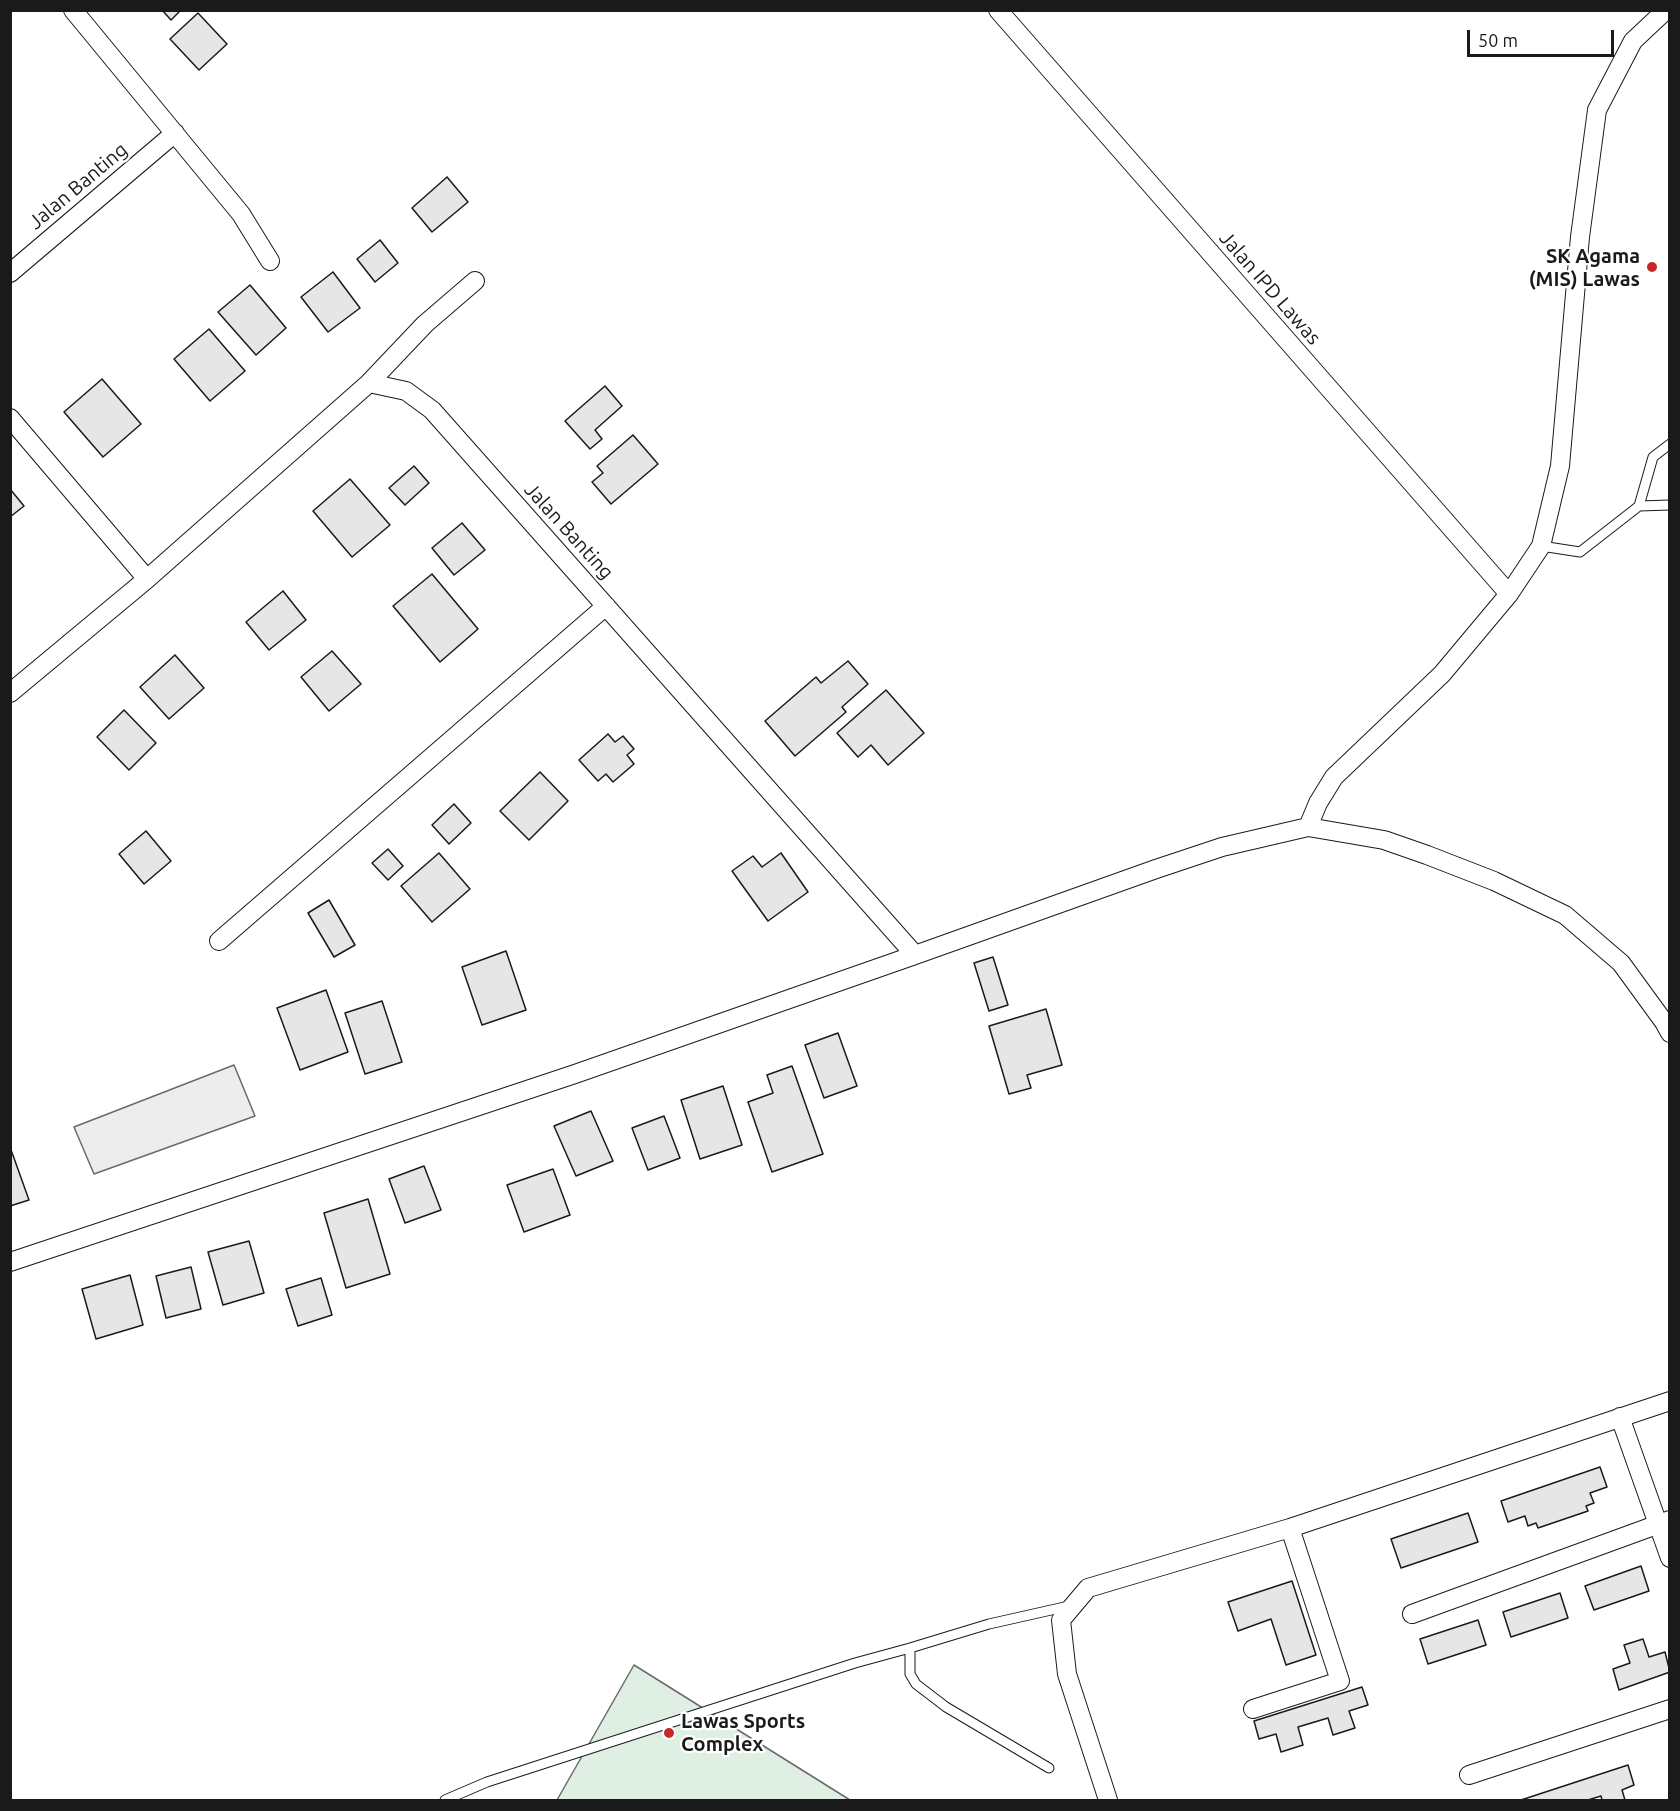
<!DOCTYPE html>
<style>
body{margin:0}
#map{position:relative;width:1680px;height:1811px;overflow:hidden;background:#fff;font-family:Ubuntu,sans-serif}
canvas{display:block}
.frame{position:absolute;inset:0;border:12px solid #1a1a1a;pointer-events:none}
.scale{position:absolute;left:1467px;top:30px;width:147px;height:27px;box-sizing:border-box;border:3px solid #1a1a1a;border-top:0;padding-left:8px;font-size:18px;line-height:21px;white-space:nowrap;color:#1a1a1a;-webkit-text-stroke:4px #fff;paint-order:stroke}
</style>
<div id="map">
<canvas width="1680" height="1811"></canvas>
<div class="frame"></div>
<div class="scale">50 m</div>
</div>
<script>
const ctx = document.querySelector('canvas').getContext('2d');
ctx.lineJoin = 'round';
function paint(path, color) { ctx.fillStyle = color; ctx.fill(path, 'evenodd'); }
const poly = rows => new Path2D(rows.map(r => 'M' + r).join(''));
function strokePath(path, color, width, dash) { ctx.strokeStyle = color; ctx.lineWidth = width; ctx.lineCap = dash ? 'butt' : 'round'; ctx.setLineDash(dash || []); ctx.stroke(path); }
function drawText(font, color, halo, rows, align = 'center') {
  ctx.font = font + ' Ubuntu,sans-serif'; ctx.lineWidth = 4.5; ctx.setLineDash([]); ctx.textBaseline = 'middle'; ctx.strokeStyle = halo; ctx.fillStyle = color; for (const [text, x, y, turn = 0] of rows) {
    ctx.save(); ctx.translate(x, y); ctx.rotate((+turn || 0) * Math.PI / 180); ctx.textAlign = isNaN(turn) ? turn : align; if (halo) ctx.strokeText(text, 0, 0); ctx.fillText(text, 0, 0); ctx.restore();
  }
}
const green = poly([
 [634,1665,850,1800,557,1800,634,1665]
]);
const parking = poly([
 [234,1065,255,1116,94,1174,74,1127,234,1065]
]);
const building = poly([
 [162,10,181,10,171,20,162,10],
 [198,13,227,44,199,70,170,39,198,13],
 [447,177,468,202,432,232,412,208,447,177],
 [380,240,398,263,375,282,357,259,380,240],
 [333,272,360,308,328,332,301,297,333,272],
 [250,285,286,328,256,355,218,312,250,285],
 [209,329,245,371,210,401,174,359,209,329],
 [102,379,141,424,103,457,64,412,102,379],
 [605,386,622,406,595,430,602,439,590,449,565,421,605,386],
 [633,435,658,464,611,504,592,482,603,473,597,466,633,435],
 [414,466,429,483,405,505,389,488,414,466],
 [350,479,390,525,352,557,313,511,350,479],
 [10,489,24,506,10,517,10,489],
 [462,523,485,550,454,575,432,548,462,523],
 [432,574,478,629,440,662,393,606,432,574],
 [283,591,306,620,269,650,246,622,283,591],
 [332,651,361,684,329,711,301,677,332,651],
 [175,655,204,688,169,719,140,687,175,655],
 [848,661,868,684,842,707,846,712,795,756,765,721,816,677,821,683,848,661],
 [886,690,924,733,888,765,871,745,858,757,837,733,886,690],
 [124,710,156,743,129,770,97,737,124,710],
 [608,734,615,742,623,736,634,749,627,755,634,764,613,782,606,774,598,781,579,760,608,734],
 [540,772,568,801,529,840,500,811,540,772],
 [454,804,471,823,449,844,432,825,454,804],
 [146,831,171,861,144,884,119,854,146,831],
 [388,849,403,866,388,880,372,863,388,849],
 [439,853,470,889,432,922,401,886,439,853],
 [781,853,808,892,768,921,732,871,753,856,762,867,781,853],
 [329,900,355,945,334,957,308,913,329,900],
 [506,951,526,1010,482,1025,462,967,506,951],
 [993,957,1008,1005,989,1011,974,963,993,957],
 [326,990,348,1052,300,1070,277,1008,326,990],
 [382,1001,402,1062,365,1074,345,1013,382,1001],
 [1046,1009,1062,1065,1027,1075,1031,1088,1009,1094,989,1026,1046,1009],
 [838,1033,857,1086,824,1098,805,1045,838,1033],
 [792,1066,823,1154,772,1172,748,1102,773,1093,767,1075,792,1066],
 [723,1086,742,1145,700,1159,681,1100,723,1086],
 [591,1111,613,1161,576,1176,554,1126,591,1111],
 [664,1116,680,1158,648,1170,632,1128,664,1116],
 [10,1147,29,1200,10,1206,10,1147],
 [424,1166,441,1210,405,1223,389,1179,424,1166],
 [553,1169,570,1215,524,1232,507,1185,553,1169],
 [368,1199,390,1274,346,1288,324,1213,368,1199],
 [249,1241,264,1293,223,1305,208,1252,249,1241],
 [191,1267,201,1309,166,1318,156,1276,191,1267],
 [130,1275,143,1325,96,1339,82,1289,130,1275],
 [321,1278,332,1315,298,1326,286,1289,321,1278],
 [1600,1467,1607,1487,1590,1493,1594,1503,1586,1506,1588,1511,1538,1528,1536,1523,1528,1526,1525,1516,1508,1522,1501,1501,1600,1467],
 [1468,1513,1478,1542,1401,1568,1391,1539,1468,1513],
 [1641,1566,1649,1591,1594,1610,1585,1586,1641,1566],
 [1292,1581,1316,1655,1286,1665,1271,1619,1238,1631,1228,1602,1292,1581],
 [1560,1593,1568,1618,1511,1637,1503,1612,1560,1593],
 [1478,1620,1486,1645,1428,1664,1420,1639,1478,1620],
 [1643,1639,1649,1657,1665,1652,1670,1672,1619,1690,1613,1669,1630,1663,1624,1645,1643,1639],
 [1362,1687,1368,1705,1349,1711,1355,1728,1333,1735,1328,1718,1298,1727,1303,1745,1281,1752,1276,1734,1259,1739,1254,1721,1362,1687],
 [1628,1765,1634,1785,1622,1790,1625,1800,1602,1800,1601,1796,1588,1800,1521,1800,1628,1765]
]);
const service = poly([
 [1639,506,1653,457,1670,444],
 [1541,546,1580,552,1639,506,1670,505],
 [910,1648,910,1674,916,1684,946,1707,1049,1768],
 [445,1800,487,1782,855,1663,910,1648,989,1624,1069,1606]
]);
const minor = poly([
 [73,10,241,214,270,261],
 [998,10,1509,594],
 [10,273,175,133],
 [369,383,425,324,475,281],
 [10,418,147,579],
 [10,693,147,579,369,383,406,391,432,410,915,955],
 [1308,827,1318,803,1334,777,1442,674,1509,594,1541,546,1560,466,1580,237,1597,110,1633,41,1666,10],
 [219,941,606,606],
 [10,1262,575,1074,915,955,1156,869,1222,847,1308,827,1384,840,1427,855,1494,881,1565,915,1621,963,1664,1022,1670,1033],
 [1620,1417,1670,1558],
 [1412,1614,1670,1520],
 [1253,1709,1340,1681,1290,1528],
 [1469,1775,1670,1709],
 [1108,1800,1067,1674,1061,1620,1088,1588,1290,1528,1670,1401]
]);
const markers = [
 [1652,267,6,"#c62828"],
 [669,1733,6,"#c62828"]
];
const streetNames = [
 ["Jalan Banting",78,186,-40],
 ["Jalan IPD Lawas",1270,288,49],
 ["Jalan Banting",569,531,48]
];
const poiNames = [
 ["SK Agama",1640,256],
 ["(MIS) Lawas",1640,279],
 ["Lawas Sports",681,1721,"left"],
 ["Complex",681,1744,"left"]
];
paint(green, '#e0efe3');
strokePath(green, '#6a6a6a', 1.5);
paint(parking, '#ededed');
strokePath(parking, '#6a6a6a', 1.5);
paint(building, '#e6e6e6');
strokePath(building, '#1a1a1a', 1.5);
strokePath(service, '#1a1a1a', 11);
strokePath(minor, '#1a1a1a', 20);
strokePath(service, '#fff', 9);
strokePath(minor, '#fff', 18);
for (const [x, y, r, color] of markers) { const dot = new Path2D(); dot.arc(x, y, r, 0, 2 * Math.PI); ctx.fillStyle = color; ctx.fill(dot); strokePath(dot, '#fff', 2); }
drawText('20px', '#1a1a1a', '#fff', streetNames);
drawText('bold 20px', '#1a1a1a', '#fff', poiNames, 'right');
</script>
